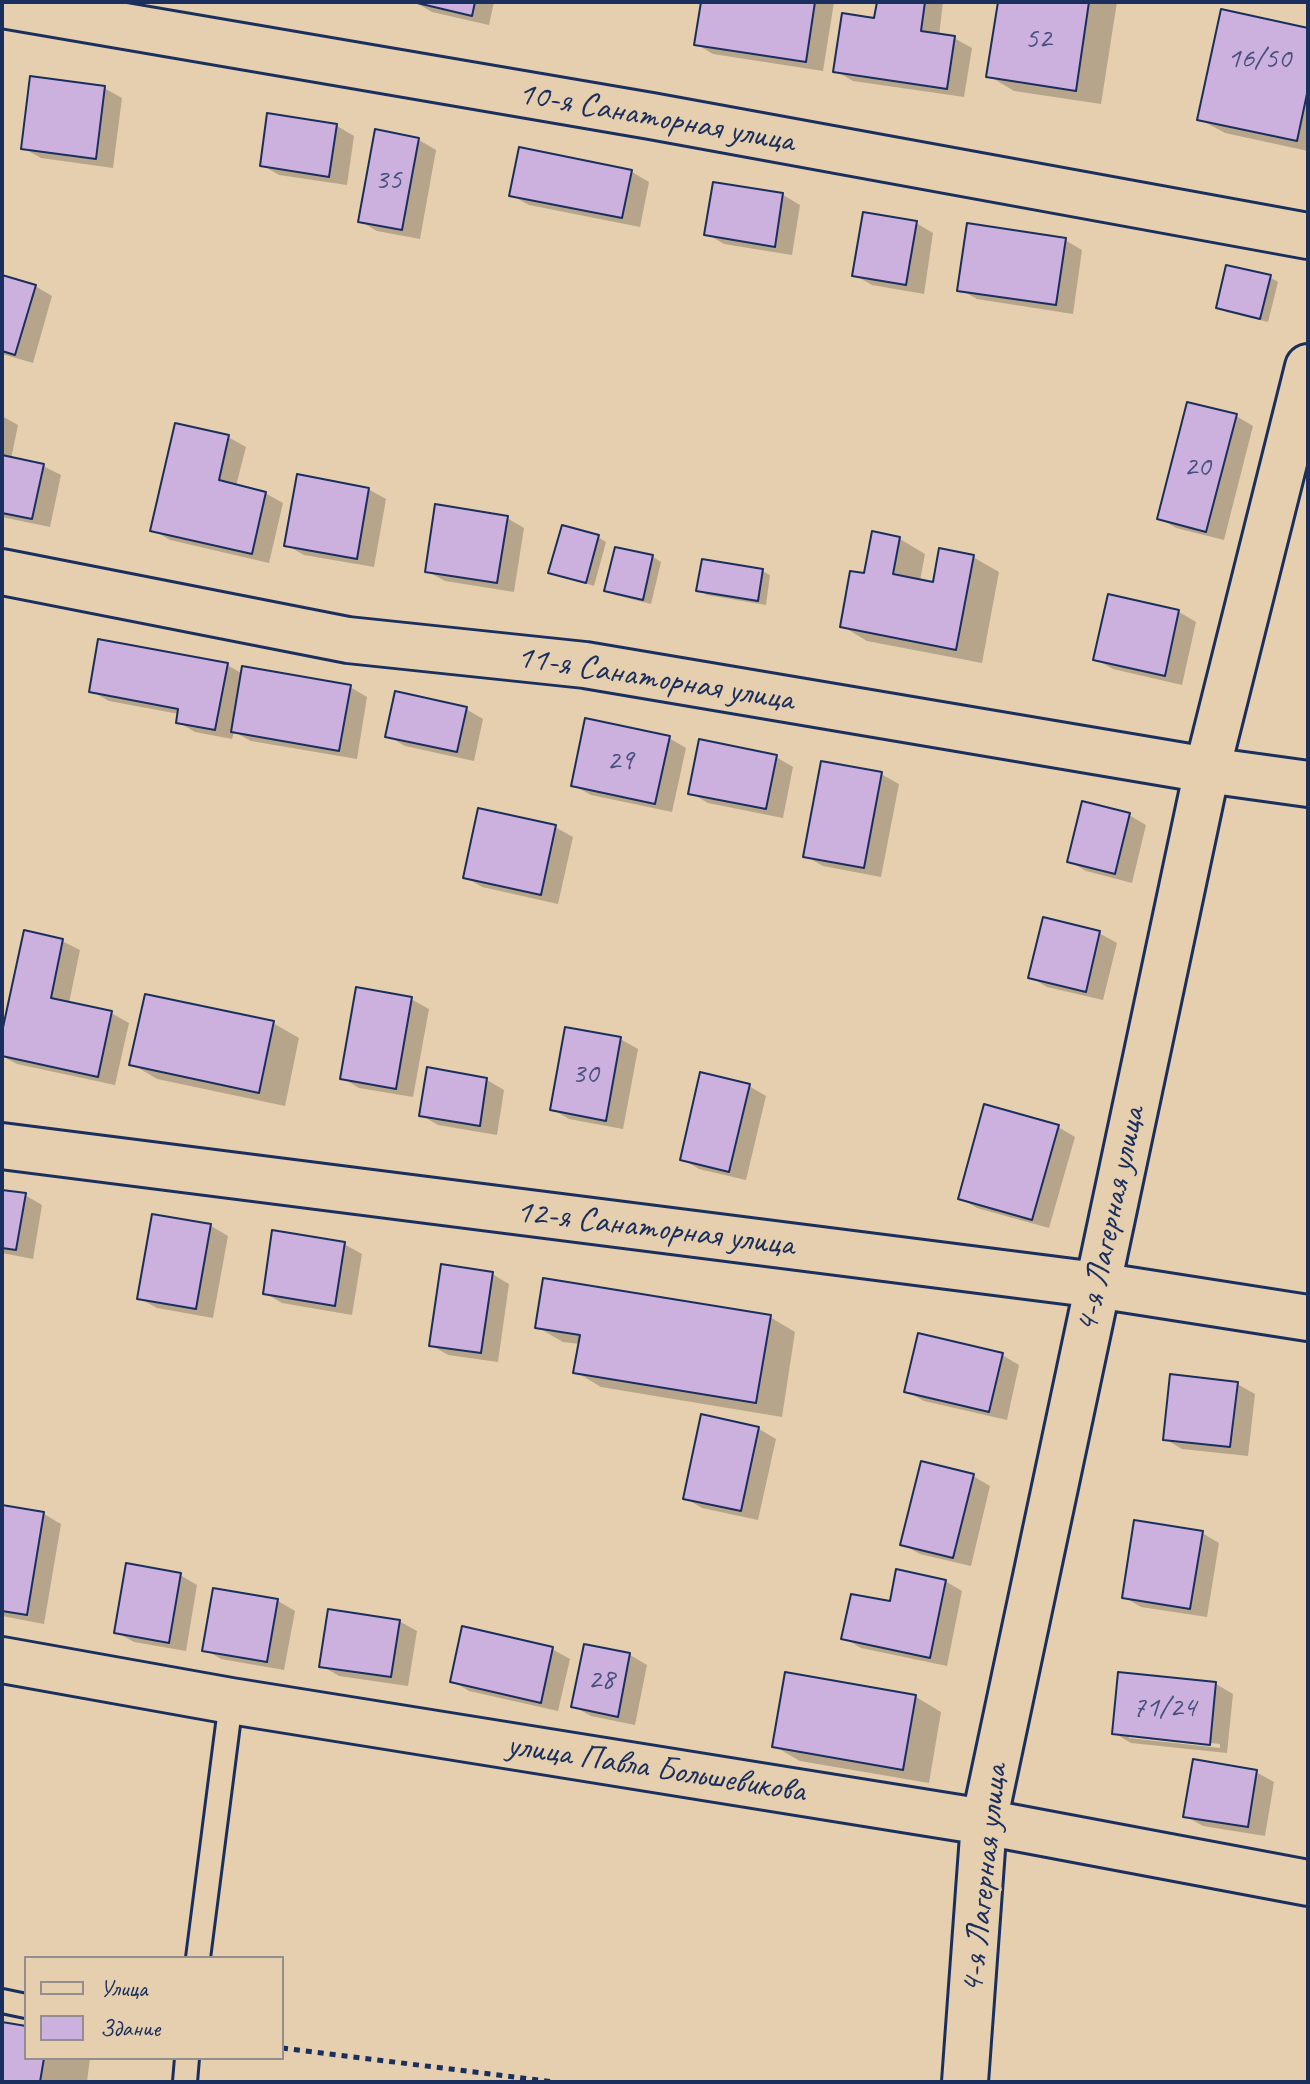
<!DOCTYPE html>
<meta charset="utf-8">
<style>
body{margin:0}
#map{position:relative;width:1310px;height:2084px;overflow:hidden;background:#e5cfae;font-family:Caveat,sans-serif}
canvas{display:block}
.frame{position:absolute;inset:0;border:4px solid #1b2f5e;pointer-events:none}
.legend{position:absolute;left:24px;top:1956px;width:260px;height:104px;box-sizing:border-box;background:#e5cfae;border:2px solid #948f8e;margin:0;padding:10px 14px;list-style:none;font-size:24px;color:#1b2f5e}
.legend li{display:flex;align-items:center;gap:16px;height:40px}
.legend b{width:40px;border:2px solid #948f8e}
</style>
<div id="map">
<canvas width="1310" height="2084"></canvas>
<div class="frame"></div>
<ul class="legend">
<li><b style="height:10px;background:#e5cfae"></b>Улица</li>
<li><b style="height:22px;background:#ccb1df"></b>Здание</li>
</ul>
</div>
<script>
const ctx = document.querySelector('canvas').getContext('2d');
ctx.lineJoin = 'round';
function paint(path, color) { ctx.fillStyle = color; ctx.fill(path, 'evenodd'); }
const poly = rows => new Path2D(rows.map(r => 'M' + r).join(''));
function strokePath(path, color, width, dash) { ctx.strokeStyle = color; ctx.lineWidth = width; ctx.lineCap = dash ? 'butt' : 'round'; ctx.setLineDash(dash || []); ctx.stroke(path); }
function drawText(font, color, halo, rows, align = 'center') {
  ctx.font = font + ' Caveat,sans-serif'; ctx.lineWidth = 6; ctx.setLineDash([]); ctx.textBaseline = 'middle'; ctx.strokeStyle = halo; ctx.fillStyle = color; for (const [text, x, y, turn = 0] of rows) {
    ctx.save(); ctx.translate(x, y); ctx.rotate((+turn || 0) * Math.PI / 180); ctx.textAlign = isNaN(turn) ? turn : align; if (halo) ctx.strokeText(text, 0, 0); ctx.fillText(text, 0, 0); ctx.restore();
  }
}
const shadow = poly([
 [415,2,494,2,489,25,432,12],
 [703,2,834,2,823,71,713,54,696,44],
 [879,2,943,2,939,36,954,38,972,48,964,97,853,81,836,71,876,20],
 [1000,2,1117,2,1101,104,1014,91,989,76],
 [1308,31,1308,151,1225,133,1199,119],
 [104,88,122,98,113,168,41,158,23,148],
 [337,126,354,136,347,185,279,175,262,165],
 [419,140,436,150,420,239,377,231,360,221],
 [632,172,649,182,640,227,529,205,511,195],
 [783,195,800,205,792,255,724,244,707,234],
 [916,223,933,233,924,294,872,285,854,275],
 [1065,240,1082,250,1073,314,977,299,959,289],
 [2,277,35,286,52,296,33,363,2,354],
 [1270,277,1278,282,1268,322,1226,312,1218,307],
 [2,416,18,425,11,459,43,466,61,475,50,527,2,517],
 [1236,416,1253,426,1224,540,1176,528,1159,518],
 [228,437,246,447,236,486,265,493,283,503,269,563,170,540,153,530],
 [368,489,386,499,374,567,304,555,286,545],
 [507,518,524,528,514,592,445,581,427,571],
 [598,537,606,542,594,586,551,572],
 [900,539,925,554,920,581,935,584,973,557,999,572,982,663,867,641,842,626,865,576],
 [616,549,653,557,661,562,651,604,615,595,606,590],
 [762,571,770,575,766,605,707,595,698,590],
 [1179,612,1196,622,1182,685,1113,669,1095,659],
 [227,665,243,674,350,687,367,697,357,759,251,741,234,732,232,739,195,732,178,722,179,714,109,701,91,691],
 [466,709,483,719,474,761,405,746,388,736],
 [669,738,686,748,672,812,591,795,573,785],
 [776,757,793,767,783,818,708,803,691,793],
 [881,774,899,784,881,877,823,866,805,856],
 [1129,815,1146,825,1132,883,1086,871,1069,861],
 [555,827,573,837,558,904,482,887,465,877],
 [1099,933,1117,943,1103,1000,1047,987,1030,977],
 [62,941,80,950,69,1003,111,1013,129,1023,115,1085,17,1064,2,1056,2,1042],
 [411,999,429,1009,413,1097,359,1088,342,1078],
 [273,1023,299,1038,285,1106,157,1079,132,1064],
 [620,1039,638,1049,623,1129,569,1119,552,1109],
 [487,1080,504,1090,497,1135,438,1125,421,1115],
 [749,1086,766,1096,746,1180,699,1169,682,1159],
 [1058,1127,1075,1137,1049,1228,977,1208,960,1198],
 [2,1192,25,1195,42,1205,33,1259,2,1253],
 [211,1226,228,1236,213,1318,157,1308,139,1298],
 [344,1244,362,1254,352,1315,282,1303,265,1293],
 [492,1274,509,1284,498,1362,448,1355,431,1345],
 [770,1317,795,1332,782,1417,601,1387,576,1372,580,1344,563,1342,537,1327],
 [1002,1355,1019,1365,1007,1420,924,1401,906,1391],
 [1237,1384,1255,1394,1248,1456,1182,1449,1165,1439],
 [703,1416,759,1429,776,1439,758,1520,702,1508,685,1498],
 [973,1476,990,1486,971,1566,920,1554,902,1544],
 [2,1507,44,1514,61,1524,44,1624,2,1616],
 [1202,1533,1219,1543,1207,1617,1141,1607,1124,1597],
 [180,1575,197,1585,186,1651,134,1642,116,1632],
 [945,1581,962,1591,947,1666,861,1648,844,1638,891,1604],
 [278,1601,295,1611,284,1670,221,1659,204,1649],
 [399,1621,417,1631,408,1686,339,1676,322,1666],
 [586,1646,630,1655,647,1665,635,1725,591,1716,573,1706],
 [552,1649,570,1659,558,1711,469,1691,452,1681],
 [1216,1684,1233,1694,1227,1753,1131,1743,1114,1733],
 [1129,1734,1220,1744,1220,1748,1129,1738],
 [916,1697,941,1712,929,1783,800,1761,774,1746],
 [1256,1772,1274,1782,1265,1836,1203,1826,1185,1816],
 [2,2024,26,2028,26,2058,90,2058,87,2082,2,2082]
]);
const building = poly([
 [413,2,475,2,472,16,413,2],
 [701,2,815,2,806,62,694,45,701,2],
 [877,2,925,2,921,31,955,36,947,89,833,72,842,13,874,18,877,2],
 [998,2,1089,2,1076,91,986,77,998,2],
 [1221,9,1308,28,1308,89,1297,141,1197,120,1221,9],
 [30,76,105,86,96,159,21,149,30,76],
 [267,113,337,124,329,177,260,166,267,113],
 [375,129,419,138,402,230,358,222,375,129],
 [519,147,632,170,622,218,509,196,519,147],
 [713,182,783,193,775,247,704,235,713,182],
 [863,212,917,221,906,285,852,276,863,212],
 [967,223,1066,238,1056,305,957,291,967,223],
 [1226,265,1271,275,1260,319,1216,308,1226,265],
 [2,275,36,285,15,355,2,351,2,275],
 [1187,402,1237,414,1206,532,1157,519,1187,402],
 [175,423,229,435,219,480,266,492,252,554,150,531,175,423],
 [2,455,44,464,32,519,2,513,2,455],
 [297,474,369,488,357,559,284,546,297,474],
 [435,504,508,516,497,583,425,572,435,504],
 [562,525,599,535,586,583,548,573,562,525],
 [872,531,900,537,893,574,933,582,939,548,974,555,956,650,840,627,850,571,864,573,872,531],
 [615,547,653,555,643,600,604,591,615,547],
 [702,559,763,569,758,601,696,591,702,559],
 [1108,594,1179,610,1165,676,1093,660,1108,594],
 [98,639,228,663,215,730,176,723,178,709,89,692,98,639],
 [242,666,351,685,339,751,231,732,242,666],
 [395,691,467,707,457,752,385,737,395,691],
 [585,718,670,736,655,804,571,786,585,718],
 [699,739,777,755,766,809,688,794,699,739],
 [821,761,882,772,864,868,803,857,821,761],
 [1082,801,1130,813,1115,874,1067,862,1082,801],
 [478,808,556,825,541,895,463,878,478,808],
 [1043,917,1100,931,1086,992,1028,978,1043,917],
 [24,930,63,939,51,998,112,1011,98,1077,2,1056,2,1032,24,930],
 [356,987,412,997,396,1089,340,1079,356,987],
 [145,994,274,1021,259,1093,129,1065,145,994],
 [565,1027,621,1037,606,1121,550,1110,565,1027],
 [427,1067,487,1078,480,1126,419,1116,427,1067],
 [700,1072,750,1084,729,1172,680,1160,700,1072],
 [984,1104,1059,1125,1032,1220,958,1199,984,1104],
 [2,1190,26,1193,16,1250,2,1248,2,1190],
 [152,1214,211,1224,196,1309,137,1299,152,1214],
 [272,1230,345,1242,335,1306,263,1294,272,1230],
 [441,1264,493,1272,481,1353,429,1346,441,1264],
 [543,1278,771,1315,756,1403,573,1373,580,1335,535,1328,543,1278],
 [918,1333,1003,1353,989,1412,904,1392,918,1333],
 [1170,1374,1238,1382,1230,1447,1163,1440,1170,1374],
 [701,1414,759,1427,741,1511,683,1499,701,1414],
 [921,1461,974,1474,953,1558,900,1545,921,1461],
 [2,1505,44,1512,27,1615,2,1611,2,1505],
 [1134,1520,1203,1531,1190,1609,1122,1598,1134,1520],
 [126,1563,181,1573,169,1643,114,1633,126,1563],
 [896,1569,946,1580,930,1658,841,1639,851,1594,890,1601,896,1569],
 [213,1588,278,1599,267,1662,202,1651,213,1588],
 [328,1609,400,1620,391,1677,319,1667,328,1609],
 [462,1626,553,1647,541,1703,450,1682,462,1626],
 [584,1644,630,1653,618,1717,571,1707,584,1644],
 [785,1672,916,1695,903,1770,772,1747,785,1672],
 [1118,1672,1216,1682,1210,1745,1112,1734,1118,1672],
 [1193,1759,1257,1770,1248,1827,1183,1817,1193,1759],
 [2,2022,26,2026,26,2058,44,2058,40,2082,2,2082,2,2022]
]);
const path = poly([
 [282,2048,554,2082]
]);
const lane = poly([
 [198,1958,231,1701],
 [2,2001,26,2006],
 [185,2082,187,2058]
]);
const street = poly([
 [2,5,651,116,1308,236],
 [2,572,348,640,585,665,1207,770,1308,784],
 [2,1146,1097,1285,1308,1318],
 [2,1660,231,1701,984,1822,1308,1883],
 [965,2082,984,1822,1207,770,1308,367]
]);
const numberNames = [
 ["52",1038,39],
 ["16/50",1259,59],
 ["35",388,180],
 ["20",1197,467],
 ["29",620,761],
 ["30",585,1074],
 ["28",601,1680],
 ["71/24",1164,1708]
];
const streetNames = [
 ["10-я Санаторная улица",656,118,10],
 ["11-я Санаторная улица",655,679,9],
 ["4-я Лагерная улица",1111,1220,-78],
 ["12-я Санаторная улица",655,1229,7],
 ["улица Павла Большевикова",656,1769,9],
 ["4-я Лагерная улица",985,1879,-84]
];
paint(shadow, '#0003');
paint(building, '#ccb1df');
strokePath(building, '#1b2f5e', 2);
strokePath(lane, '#1b2f5e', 28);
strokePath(street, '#1b2f5e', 50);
strokePath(path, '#1b2f5e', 5, [6, 6]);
strokePath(lane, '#e5cfae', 22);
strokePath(street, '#e5cfae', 44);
drawText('30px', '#47507e', null, numberNames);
drawText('34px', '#1b2f5e', '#e5cfae', streetNames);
</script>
